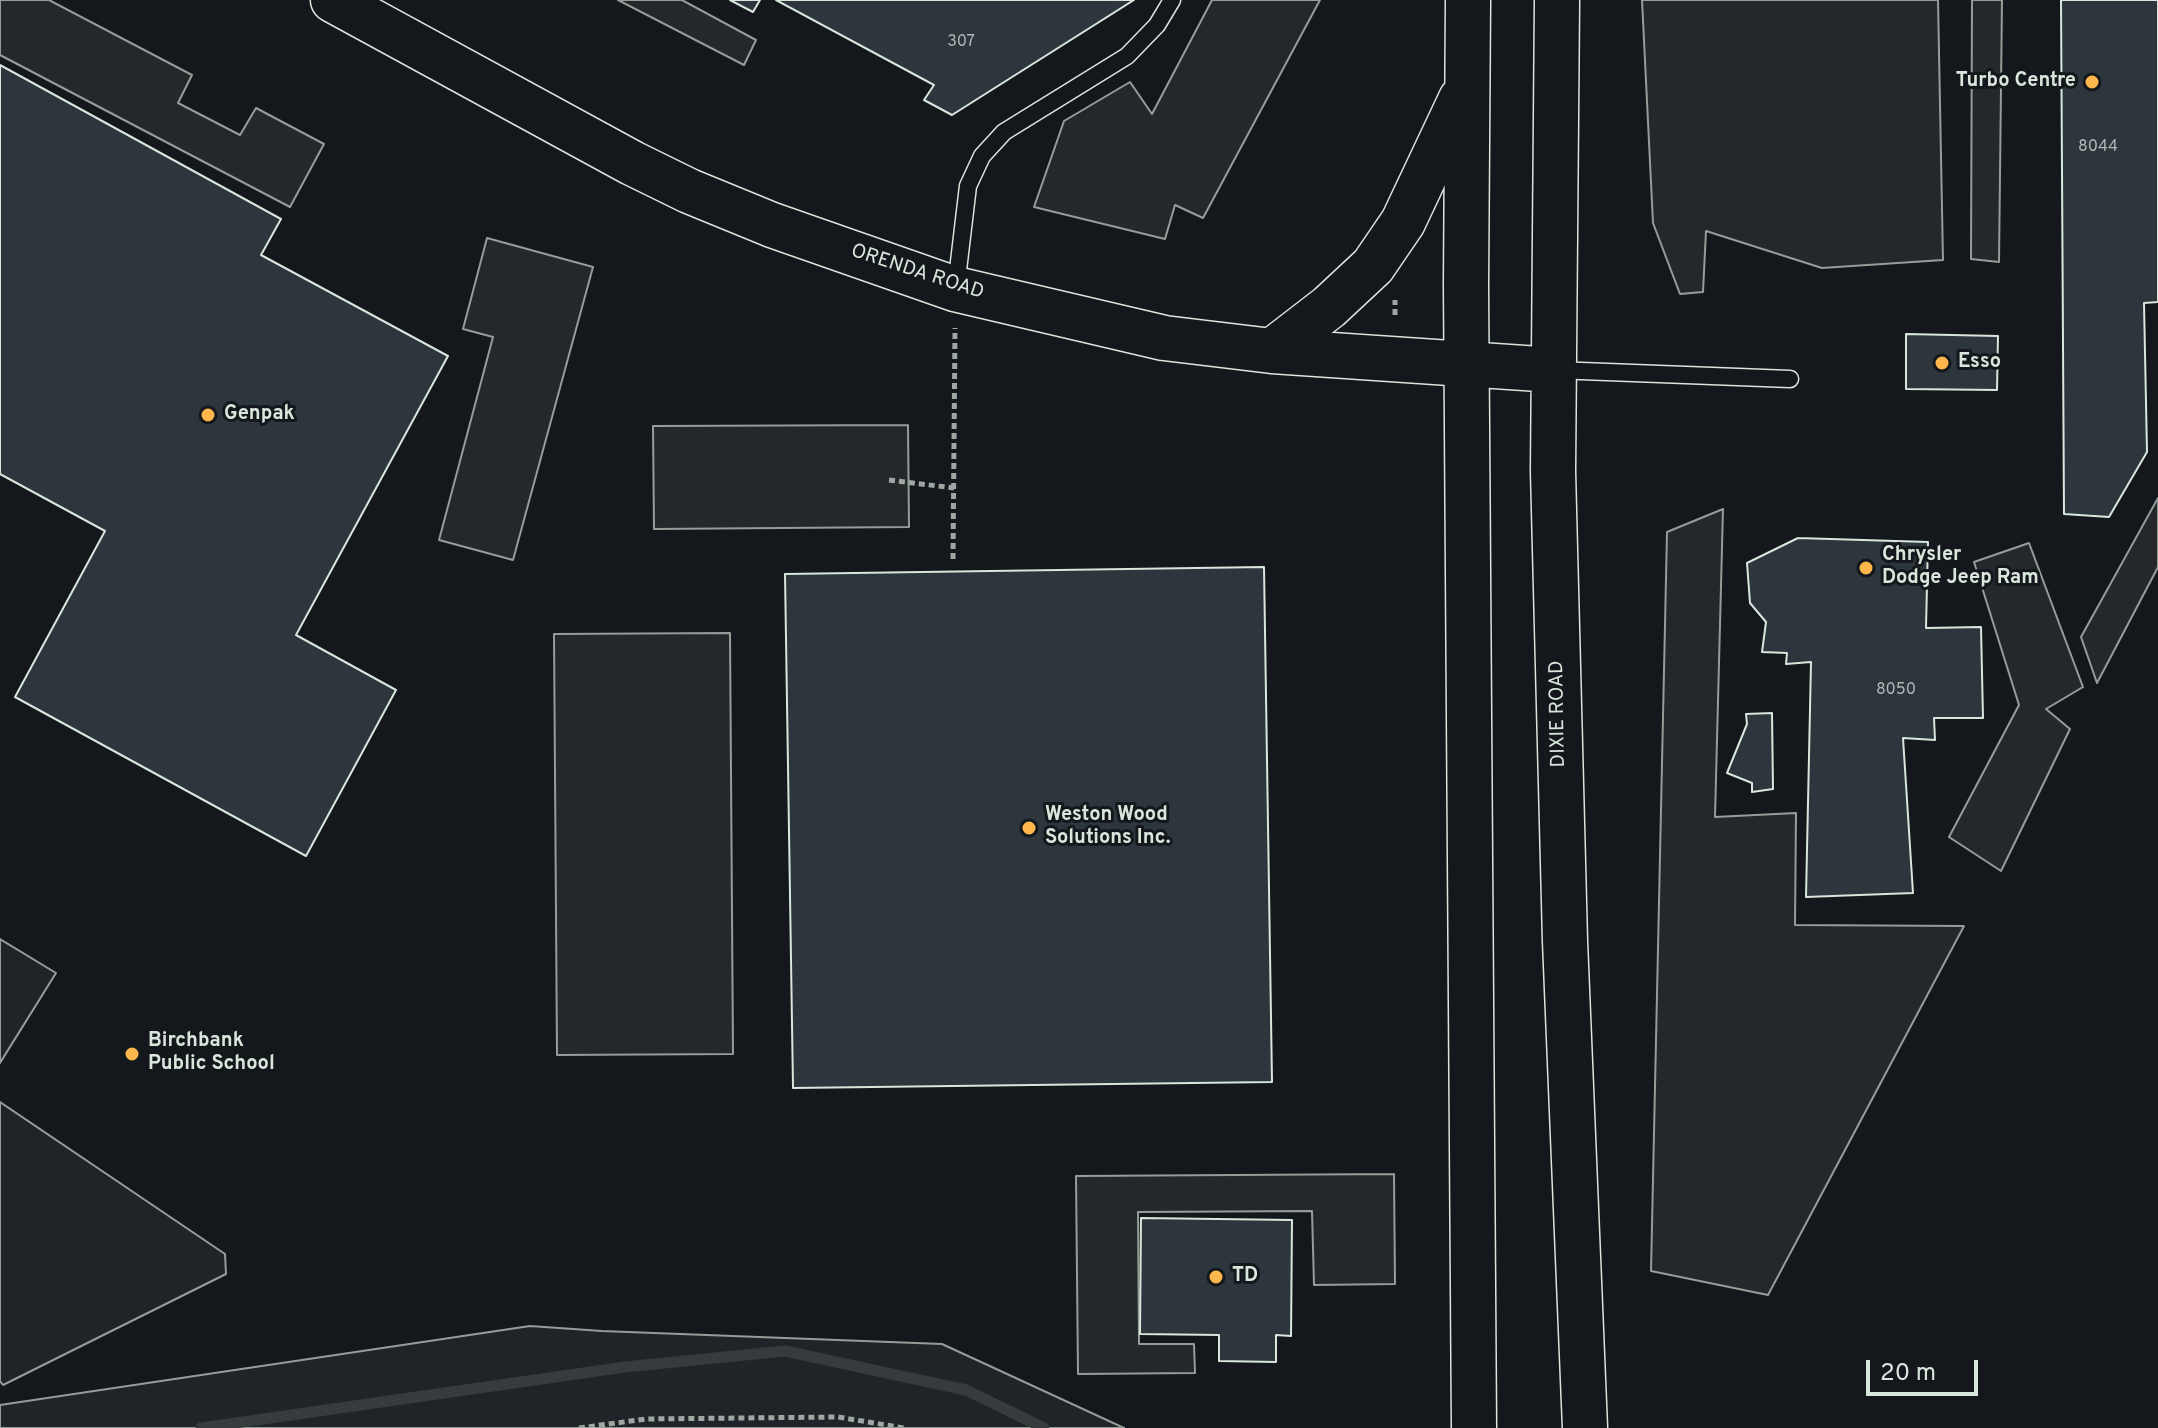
<!DOCTYPE html>
<style>
body{margin:0}
#map{position:relative;width:2158px;height:1428px;overflow:hidden;background:#14181c;font-family:Overpass,sans-serif}
canvas{display:block}
.scale{position:absolute;left:1866px;top:1360px;width:112px;height:36px;box-sizing:border-box;border:4px solid #d8e6dc;border-top:0;padding-left:10px;font-size:24px;line-height:28px;white-space:nowrap;color:#d8e6dc;-webkit-text-stroke:6px #14181c;paint-order:stroke}
</style>
<div id="map">
<canvas width="2158" height="1428"></canvas>
<div class="scale">20 m</div>
</div>
<script>
const ctx = document.querySelector('canvas').getContext('2d');
ctx.lineJoin = 'round';
function paint(path, color) { ctx.fillStyle = color; ctx.fill(path, 'evenodd'); }
const poly = rows => new Path2D(rows.map(r => 'M' + r).join(''));
function strokePath(path, color, width, dash) { ctx.strokeStyle = color; ctx.lineWidth = width; ctx.lineCap = dash ? 'butt' : 'round'; ctx.setLineDash(dash || []); ctx.stroke(path); }
function drawText(font, color, halo, rows, align = 'center') {
  ctx.font = font + ' Overpass,sans-serif'; ctx.lineWidth = 6; ctx.setLineDash([]); ctx.textBaseline = 'middle'; ctx.strokeStyle = halo; ctx.fillStyle = color; for (const [text, x, y, turn = 0] of rows) {
    ctx.save(); ctx.translate(x, y); ctx.rotate((+turn || 0) * Math.PI / 180); ctx.textAlign = isNaN(turn) ? turn : align; if (halo) ctx.strokeText(text, 0, 0); ctx.fillText(text, 0, 0); ctx.restore();
  }
}
const green = poly([
 [0,939,56,973,0,1063,0,939],
 [0,1102,225,1254,226,1274,3,1385,0,1381,0,1102],
 [530,1326,602,1331,942,1344,1124,1428,0,1428,0,1405,530,1326]
]);
const parking = poly([
 [0,0,49,0,192,75,178,103,240,135,256,108,324,144,290,207,0,55,0,0],
 [618,0,682,0,756,40,744,65,618,0],
 [1212,0,1320,0,1203,218,1175,205,1165,239,1034,207,1064,121,1130,82,1152,114,1212,0],
 [1642,0,1938,0,1943,260,1822,268,1706,231,1703,292,1680,294,1653,223,1642,0],
 [1972,0,2002,0,1999,262,1971,259,1972,0],
 [487,238,593,267,513,560,439,540,493,337,463,329,487,238],
 [908,425,909,527,654,529,653,426,908,425],
 [2158,498,2158,567,2097,683,2081,637,2158,498],
 [1723,509,1715,817,1796,813,1795,925,1964,926,1768,1295,1651,1271,1667,532,1723,509],
 [2029,543,2083,687,2046,709,2070,729,2001,871,1949,837,2019,705,1974,562,2029,543],
 [730,633,733,1054,557,1055,554,634,730,633],
 [1394,1174,1395,1284,1314,1285,1312,1211,1138,1212,1139,1344,1194,1344,1195,1373,1078,1374,1076,1176,1394,1174]
]);
const stream = poly([
 [201,1428,625,1367,785,1351,966,1390,1044,1428]
]);
const building = poly([
 [730,0,760,0,753,12,730,0],
 [776,0,1134,0,952,115,924,100,934,85,776,0],
 [2061,0,2158,0,2158,302,2144,303,2147,452,2109,517,2064,514,2061,0],
 [0,65,281,219,261,255,448,356,296,635,396,690,306,856,15,697,105,531,0,474,0,65],
 [1906,334,1998,336,1997,390,1906,389,1906,334],
 [1798,538,1928,542,1926,628,1981,627,1983,718,1934,718,1935,740,1903,738,1913,893,1806,897,1811,662,1786,664,1787,653,1762,652,1766,622,1750,603,1747,563,1798,538],
 [1264,567,1272,1082,793,1088,785,574,1264,567],
 [1772,713,1773,789,1752,792,1752,783,1727,773,1747,724,1746,714,1772,713],
 [1141,1218,1292,1220,1291,1336,1276,1335,1276,1362,1219,1361,1219,1335,1140,1334,1141,1218]
]);
const path = poly([
 [1395,315,1395,300],
 [889,480,954,488],
 [953,559,955,328],
 [579,1428,646,1419,838,1417,904,1428]
]);
const lane = poly([
 [956,287,968,186,982,156,1004,132,1127,56,1157,25,1172,0],
 [1555,370,1790,379]
]);
const secondary = poly([
 [333,0,632,163,689,191,772,225,955,289,1164,338,1272,351,1554,370],
 [1468,0,1466,285,1474,1428],
 [1557,0,1553,471,1565,941,1585,1428],
 [1272,351,1329,307,1373,266,1403,222,1461,99]
]);
const markers = [
 [2092,82,8,"#ffb74d"],
 [1942,363,8,"#ffb74d"],
 [208,415,8,"#ffb74d"],
 [1866,568,8,"#ffb74d"],
 [1029,828,8,"#ffb74d"],
 [132,1054,8,"#ffb74d"],
 [1216,1277,8,"#ffb74d"]
];
const numberNames = [
 ["307",961,43],
 ["8044",2098,148],
 ["8050",1896,691]
];
const poiNames = [
 ["Turbo Centre",2076,82,"right"],
 ["Esso",1958,363],
 ["Genpak",224,415],
 ["Chrysler",1882,556],
 ["Dodge Jeep Ram",1882,579],
 ["Weston Wood",1045,816],
 ["Solutions Inc.",1045,839],
 ["Birchbank",148,1042],
 ["Public School",148,1065],
 ["TD",1232,1277]
];
const streetNames = [
 ["ORENDA ROAD",917,273,18],
 ["DIXIE ROAD",1559,714,-91]
];
paint(green, '#202428');
strokePath(green, '#939e99', 2);
paint(parking, '#24282b');
strokePath(parking, '#939e99', 2);
strokePath(stream, '#363b3e', 11);
paint(building, '#2c363c');
strokePath(building, '#d8e6dc', 2);
strokePath(lane, '#d8e6dc', 19);
strokePath(secondary, '#d8e6dc', 47);
strokePath(path, '#9da8a2', 5, [6, 4]);
strokePath(lane, '#14181c', 16);
strokePath(secondary, '#14181c', 44);
for (const [x, y, r, color] of markers) { const dot = new Path2D(); dot.arc(x, y, r, 0, 2 * Math.PI); ctx.fillStyle = color; ctx.fill(dot); strokePath(dot, '#14181c', 3); }
drawText('16px', '#adbab4', null, numberNames);
drawText('bold 20px', '#d8e6dc', '#14181c', poiNames, 'left');
drawText('20px', '#d8e6dc', '#14181c', streetNames);
</script>
